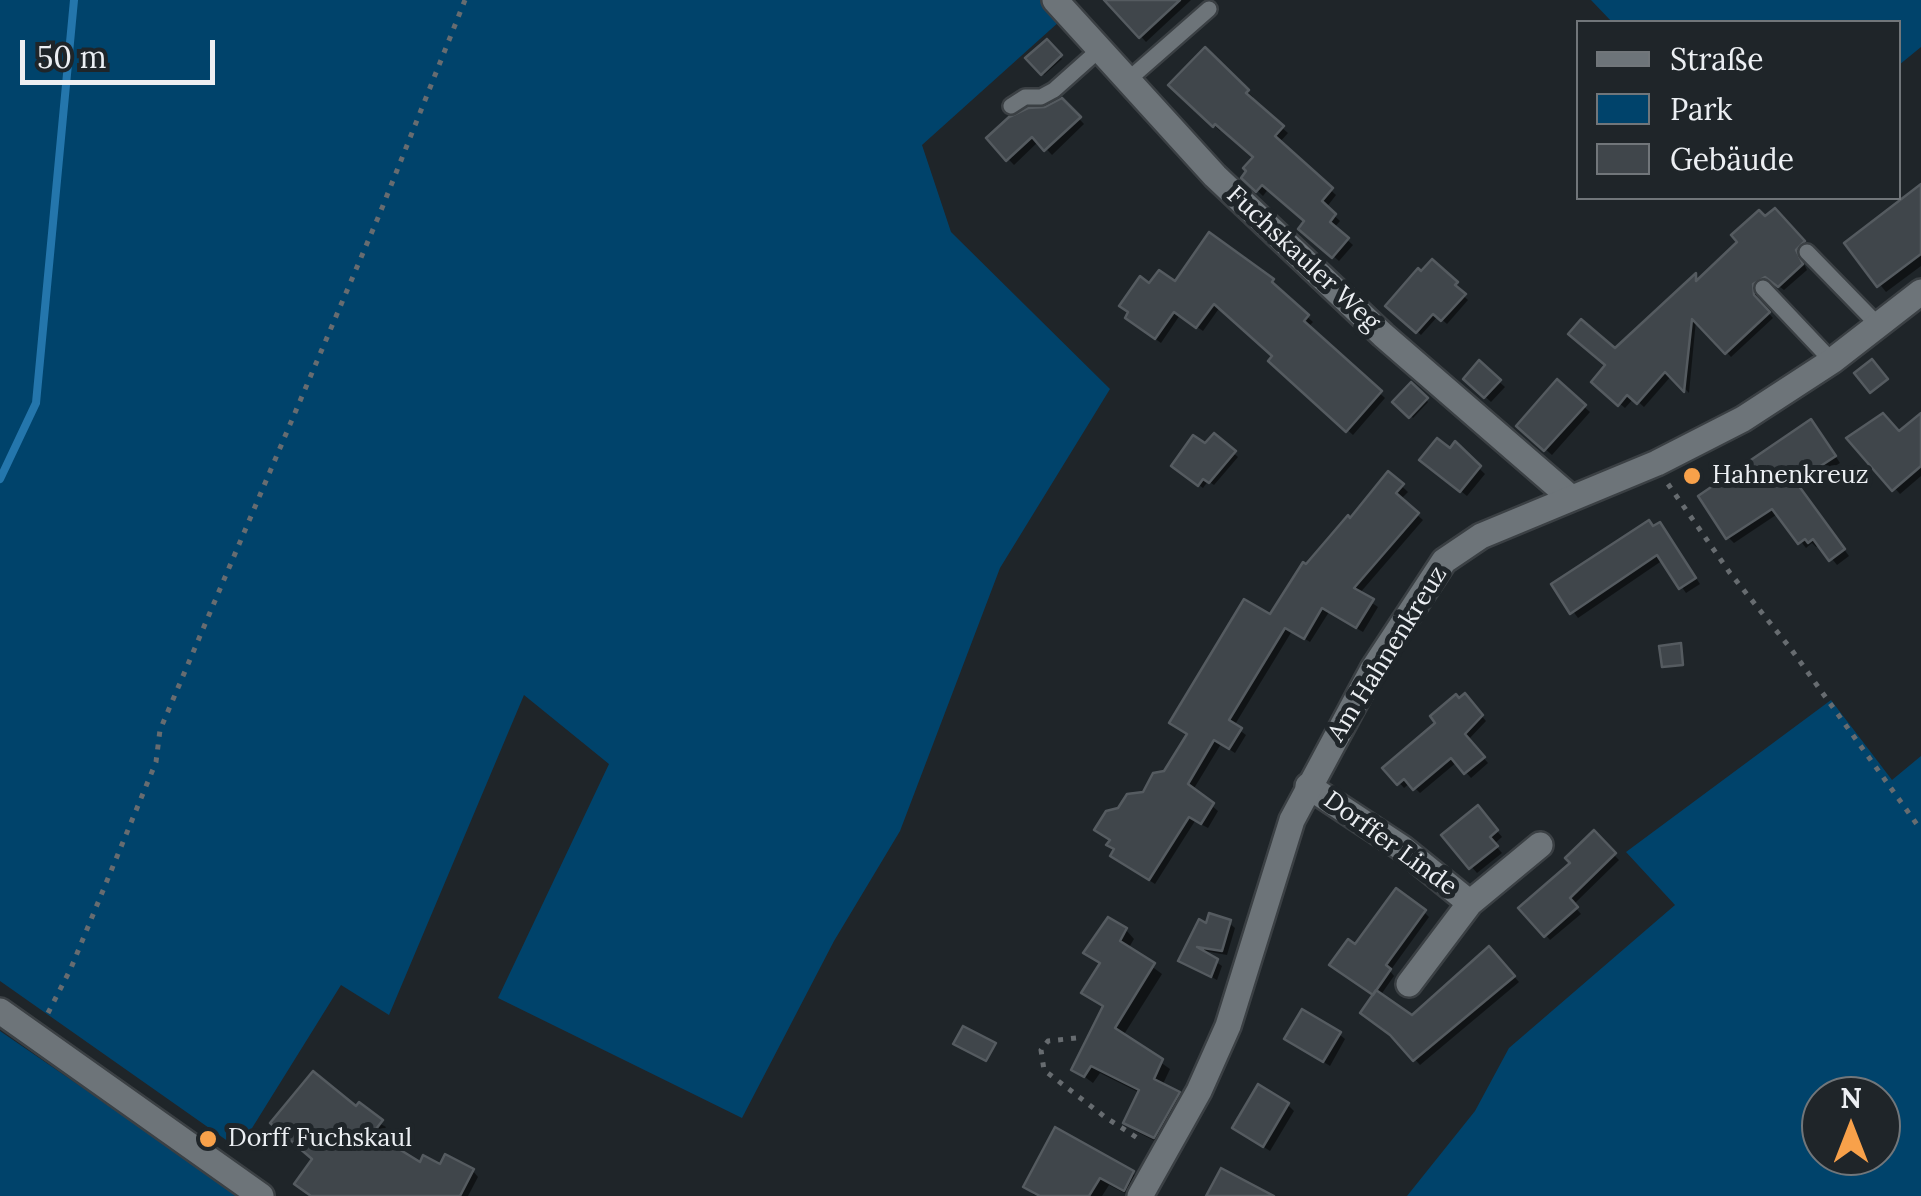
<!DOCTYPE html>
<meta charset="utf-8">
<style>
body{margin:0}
#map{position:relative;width:1921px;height:1196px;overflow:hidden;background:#1f2529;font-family:Lora,serif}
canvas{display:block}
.legend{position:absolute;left:1576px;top:20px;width:325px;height:180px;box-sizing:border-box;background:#1f2529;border:2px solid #71767a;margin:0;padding:12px 18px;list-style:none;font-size:30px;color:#eceff3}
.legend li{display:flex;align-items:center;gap:20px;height:50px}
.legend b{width:50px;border:2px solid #71767a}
.north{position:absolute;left:1801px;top:1076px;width:100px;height:100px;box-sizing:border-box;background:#1f2529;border:2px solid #71767a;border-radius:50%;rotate:0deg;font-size:28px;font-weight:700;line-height:40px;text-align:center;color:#eceff3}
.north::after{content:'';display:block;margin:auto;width:35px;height:45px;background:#f8a14a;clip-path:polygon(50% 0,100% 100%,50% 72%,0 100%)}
.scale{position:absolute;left:20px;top:40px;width:195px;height:45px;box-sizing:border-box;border:5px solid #eceff3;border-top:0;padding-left:12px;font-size:30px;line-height:35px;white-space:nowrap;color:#eceff3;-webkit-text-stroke:8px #1f2529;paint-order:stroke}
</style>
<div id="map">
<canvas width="1921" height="1196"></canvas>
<ul class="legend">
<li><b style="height:12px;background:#6d7479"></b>Straße</li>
<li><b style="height:28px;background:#00436b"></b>Park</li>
<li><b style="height:28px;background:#40464b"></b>Gebäude</li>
</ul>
<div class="north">N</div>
<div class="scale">50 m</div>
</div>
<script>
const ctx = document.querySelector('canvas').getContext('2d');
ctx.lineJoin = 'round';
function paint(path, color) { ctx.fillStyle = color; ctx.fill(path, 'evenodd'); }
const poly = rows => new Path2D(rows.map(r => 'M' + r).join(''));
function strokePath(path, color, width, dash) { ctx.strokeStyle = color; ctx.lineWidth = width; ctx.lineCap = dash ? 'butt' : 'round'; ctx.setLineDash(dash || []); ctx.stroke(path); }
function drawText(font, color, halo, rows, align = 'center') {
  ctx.font = font + ' Lora,serif'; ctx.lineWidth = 10; ctx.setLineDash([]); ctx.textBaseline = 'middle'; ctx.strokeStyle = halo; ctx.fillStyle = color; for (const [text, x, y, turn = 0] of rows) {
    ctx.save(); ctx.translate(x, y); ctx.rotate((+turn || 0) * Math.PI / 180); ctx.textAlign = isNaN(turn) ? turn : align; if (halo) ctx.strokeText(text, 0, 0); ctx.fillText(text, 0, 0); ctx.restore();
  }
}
const green = poly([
 [0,0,1059,0,1060,21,922,145,951,232,1110,389,1000,568,900,831,834,941,742,1118,498,998,609,764,524,695,389,1015,341,985,239,1149,0,981],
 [1591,0,1921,0,1921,47,1899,65,1898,22,1612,22],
 [1831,700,1892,780,1921,756,1921,1196,1407,1196,1475,1111,1509,1048,1675,905,1626,852],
 [1821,1096,1881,1096,1881,1156,1821,1156],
 [0,1031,220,1182,236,1196,0,1196]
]);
const shadow = poly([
 [1126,0,1191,0,1146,42,1116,9],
 [1047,42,1062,59,1044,75,1029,59],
 [1205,50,1253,97,1250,100,1288,133,1279,143,1336,195,1326,208,1340,221,1334,228,1353,245,1339,261,1301,228,1307,221,1269,188,1263,196,1244,178,1256,157,1222,128,1220,131,1172,85],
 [1062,101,1084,124,1052,155,1039,141,1014,165,989,139],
 [1921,186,1921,266,1886,292,1847,244],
 [1775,212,1808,248,1800,256,1807,270,1784,290,1772,281,1759,285,1756,299,1773,318,1731,357,1696,320,1689,393,1672,375,1644,407,1634,398,1625,408,1594,382,1616,351,1696,277,1700,280],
 [1432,262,1460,288,1458,291,1468,300,1447,324,1438,316,1421,335,1388,305],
 [1273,281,1278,286,1275,288,1313,322,1308,327,1385,398,1353,435,1277,366,1275,357,1220,307,1203,331,1180,315,1161,343,1133,323,1150,286],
 [1479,364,1505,387,1491,402,1466,379],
 [1557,383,1590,412,1552,455,1519,426],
 [1411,385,1428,402,1413,418,1395,402],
 [1921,416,1921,476,1900,494,1850,438,1900,434],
 [1817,428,1840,463,1799,489,1849,556,1837,565,1820,544,1816,547,1812,543,1806,548,1779,513,1734,543,1728,537],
 [1214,436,1238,457,1214,485,1208,481,1203,488,1178,470],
 [1455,445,1485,474,1467,496,1428,465],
 [1389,474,1408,492,1400,500,1423,520,1359,594,1378,607,1363,632,1329,612,1310,642,1292,631,1234,726,1246,735,1235,753,1221,744,1193,790,1218,811,1208,828,1195,821,1155,884,1119,861,1120,810,1144,794,1166,773,1306,567,1350,521],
 [1654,529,1665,531,1700,584,1686,593,1663,560,1578,618,1554,585],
 [1464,696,1486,721,1468,740,1488,763,1471,778,1457,762,1420,793,1410,783,1404,788,1386,768],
 [1483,814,1502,837,1494,844,1502,853,1477,873,1444,835],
 [1593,834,1619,860,1573,905,1581,914,1550,940,1522,908,1573,863],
 [1424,912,1429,917,1390,971,1394,976,1380,996,1412,1019,1489,949,1519,982,1420,1065,1396,1038,1356,948],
 [1229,923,1235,928,1227,955,1199,950,1222,966,1217,980,1181,960,1207,926],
 [1126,930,1134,939,1128,949,1162,974,1123,1036,1170,1069,1162,1086,1187,1102,1163,1145,1135,1131,1126,1123,1140,1093,1100,1073,1093,1083,1074,1069,1105,1008,1084,993,1102,965,1086,953],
 [1339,1034,1345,1039,1330,1066,1287,1039],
 [1288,1105,1294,1111,1270,1151,1235,1128],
 [356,1110,386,1127,378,1139,421,1165,441,1168,446,1157,473,1171,478,1177,468,1196,313,1196],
 [1056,1131,1133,1173,1141,1182,1130,1196,1109,1185,1102,1196,1034,1195,1026,1186]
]);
const stream = poly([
 [0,479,36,403,74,0]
]);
const building = poly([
 [1104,0,1180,0,1139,38,1104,0],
 [1047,39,1062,55,1041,75,1025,58,1047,39],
 [1205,47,1249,90,1246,93,1284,126,1275,136,1333,188,1322,201,1336,214,1330,222,1349,238,1332,258,1298,229,1304,221,1262,185,1256,192,1241,178,1246,171,1243,168,1253,157,1215,124,1213,127,1168,85,1205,47],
 [1062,98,1081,117,1044,151,1032,137,1006,161,986,138,1009,117,1028,108,1045,107,1062,98],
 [1921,184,1921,254,1877,287,1844,243,1921,184],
 [1775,208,1805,241,1796,250,1803,264,1778,287,1765,277,1753,284,1754,295,1770,312,1725,354,1692,319,1684,392,1665,372,1637,404,1627,395,1618,406,1591,382,1605,365,1568,334,1581,319,1615,348,1696,273,1696,281,1737,242,1731,235,1759,210,1765,216,1775,208],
 [1209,232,1274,279,1272,282,1309,315,1304,321,1382,391,1346,432,1268,361,1272,356,1214,304,1196,328,1174,312,1155,339,1125,318,1128,312,1119,306,1140,276,1149,283,1159,270,1175,281,1209,232],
 [1432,259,1458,282,1455,285,1466,294,1441,321,1433,314,1416,333,1385,306,1418,268,1421,271,1432,259],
 [1872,359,1888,379,1870,393,1854,373,1872,359],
 [1479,360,1501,380,1484,398,1463,379,1479,360],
 [1557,379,1586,405,1544,451,1516,426,1557,379],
 [1411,382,1428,398,1409,418,1392,402,1411,382],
 [1883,413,1899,431,1921,413,1921,466,1892,491,1846,438,1883,413],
 [1811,419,1836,456,1796,482,1845,549,1829,561,1813,539,1808,543,1805,539,1798,544,1772,509,1726,539,1698,496,1811,419],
 [1214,433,1236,451,1209,483,1203,479,1198,486,1171,466,1193,435,1205,443,1214,433],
 [1437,438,1450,448,1455,441,1481,466,1460,492,1419,460,1437,438],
 [1388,471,1404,484,1396,493,1419,513,1354,588,1374,599,1356,628,1322,608,1304,639,1285,628,1229,720,1242,728,1229,749,1214,740,1188,784,1214,803,1201,824,1189,817,1149,880,1110,856,1114,849,1106,845,1110,840,1094,830,1106,811,1118,808,1127,794,1143,792,1153,773,1164,771,1187,734,1169,723,1244,599,1270,614,1303,562,1306,564,1348,515,1350,518,1388,471],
 [1649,520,1653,526,1660,522,1696,578,1679,589,1657,555,1570,614,1551,584,1649,520],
 [1681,643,1683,665,1662,667,1659,646,1681,643],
 [1465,693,1483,715,1465,734,1485,757,1464,774,1451,758,1413,790,1404,779,1397,785,1382,768,1435,723,1430,716,1456,694,1459,698,1465,693],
 [1478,805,1498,830,1490,837,1498,846,1469,869,1441,835,1478,805],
 [1594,830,1616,853,1570,898,1578,907,1544,937,1518,908,1570,863,1565,858,1594,830],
 [1396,888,1426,910,1386,965,1391,969,1373,995,1329,965,1348,939,1355,944,1396,888],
 [1209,913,1231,920,1222,951,1197,947,1218,959,1211,977,1178,961,1199,919,1206,923,1209,913],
 [1108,917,1127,928,1120,941,1155,963,1115,1028,1163,1059,1154,1079,1180,1092,1154,1138,1123,1123,1139,1090,1091,1066,1084,1077,1071,1070,1103,1006,1081,993,1100,963,1083,953,1108,917],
 [1489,946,1515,976,1413,1061,1390,1035,1360,1013,1376,990,1412,1015,1489,946],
 [1302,1009,1341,1032,1323,1062,1284,1039,1302,1009],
 [963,1026,996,1043,986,1061,953,1044,963,1026],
 [313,1071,356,1106,359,1102,383,1120,373,1133,420,1162,423,1155,440,1164,445,1154,474,1169,460,1196,311,1196,294,1184,312,1159,270,1123,313,1071],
 [1258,1084,1289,1103,1263,1147,1232,1128,1258,1084],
 [1055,1127,1134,1171,1124,1191,1100,1178,1089,1196,1040,1196,1023,1187,1055,1127],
 [1221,1168,1274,1196,1206,1196,1221,1168]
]);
const path = poly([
 [1668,484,1730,573,1791,649,1921,830],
 [48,1013,71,968,156,762,160,730,380,213,465,0],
 [1076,1038,1048,1041,1041,1050,1044,1070,1105,1117,1142,1141]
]);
const service = poly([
 [1128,80,1209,9],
 [1011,106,1025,97,1041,97,1054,90,1100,49],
 [1807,252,1879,326],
 [1763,288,1832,361]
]);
const minor = poly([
 [1055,0,1215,176,1383,335,1571,498],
 [1308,786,1402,848,1470,903],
 [1409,984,1470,903,1540,845]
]);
const tertiary = poly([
 [0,1011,261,1196],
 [1140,1196,1199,1091,1228,1026,1292,820,1373,669,1444,561,1481,536,1657,463,1743,419,1832,361,1921,292]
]);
const markers = [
 [1692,476,10,"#f8a14a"],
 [208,1139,10,"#f8a14a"]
];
const streetNames = [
 ["Fuchskauler Weg",1303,259,43],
 ["Am Hahnenkreuz",1388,654,-58],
 ["Dorffer Linde",1390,844,36]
];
const poiNames = [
 ["Hahnenkreuz",1712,476],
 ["Dorff Fuchskaul",228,1139]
];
paint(green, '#00436b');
paint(shadow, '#0007');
strokePath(stream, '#2476ac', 8);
paint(building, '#40464b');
strokePath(building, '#555b60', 2.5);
strokePath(service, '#3b4044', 20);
strokePath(minor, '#3b4044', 30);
strokePath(tertiary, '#3b4044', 30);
strokePath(path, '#676c70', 5, [5, 8]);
strokePath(service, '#6d7479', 15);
strokePath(minor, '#6d7479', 25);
strokePath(tertiary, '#6d7479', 25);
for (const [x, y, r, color] of markers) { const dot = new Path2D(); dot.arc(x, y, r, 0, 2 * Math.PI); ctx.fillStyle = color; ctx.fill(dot); strokePath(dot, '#1f2529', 4); }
drawText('25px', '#eceff3', '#1f2529', streetNames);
drawText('25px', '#eceff3', '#1f2529', poiNames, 'left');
</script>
